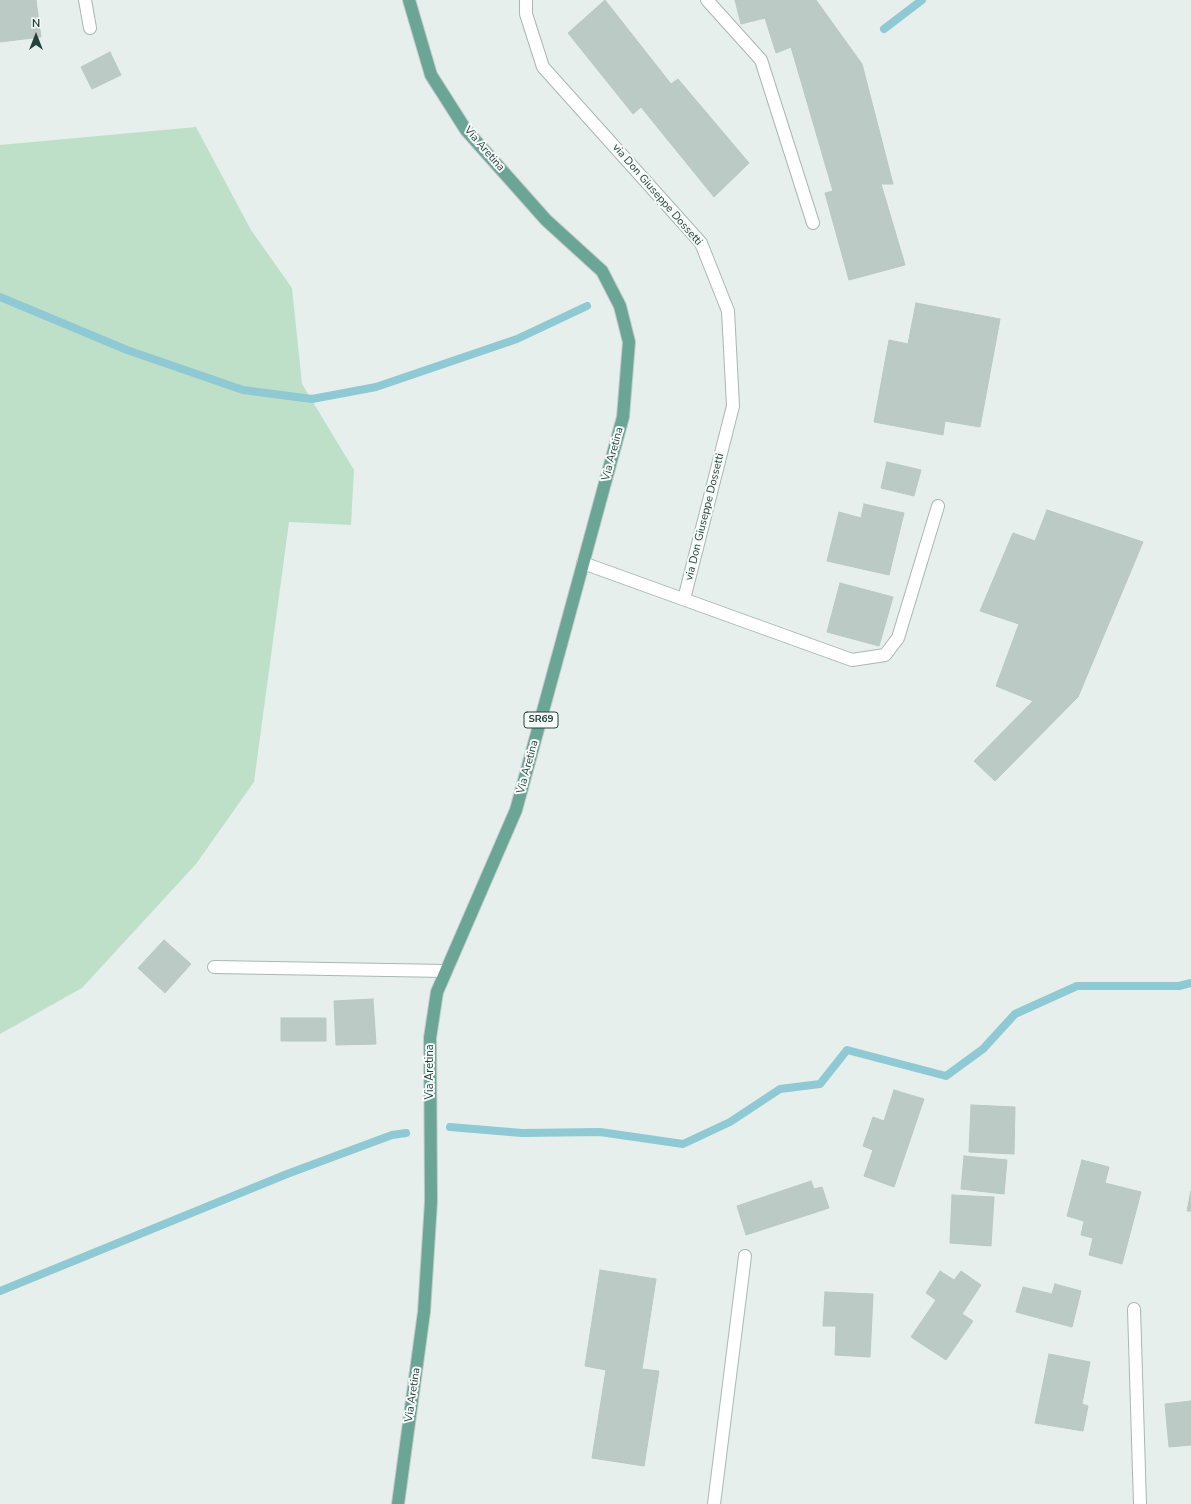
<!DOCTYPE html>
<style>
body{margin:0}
#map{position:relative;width:1191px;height:1504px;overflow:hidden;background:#e6efeb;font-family:"Nunito Sans",sans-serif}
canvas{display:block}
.north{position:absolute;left:16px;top:16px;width:40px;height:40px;-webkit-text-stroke:3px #f7fbf9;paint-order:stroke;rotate:0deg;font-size:11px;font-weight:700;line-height:16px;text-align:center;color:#24423a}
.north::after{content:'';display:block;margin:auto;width:14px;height:18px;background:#24423a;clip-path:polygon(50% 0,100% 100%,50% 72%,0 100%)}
</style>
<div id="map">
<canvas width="1191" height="1504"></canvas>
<div class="north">N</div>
</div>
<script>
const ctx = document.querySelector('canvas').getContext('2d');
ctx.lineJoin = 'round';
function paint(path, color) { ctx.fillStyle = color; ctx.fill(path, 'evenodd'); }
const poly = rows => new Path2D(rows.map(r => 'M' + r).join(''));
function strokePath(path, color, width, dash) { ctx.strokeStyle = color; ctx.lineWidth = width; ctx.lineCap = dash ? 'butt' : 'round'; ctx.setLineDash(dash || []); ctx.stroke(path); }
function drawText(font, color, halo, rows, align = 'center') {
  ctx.font = font + ' "Nunito Sans",sans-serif'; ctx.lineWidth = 4; ctx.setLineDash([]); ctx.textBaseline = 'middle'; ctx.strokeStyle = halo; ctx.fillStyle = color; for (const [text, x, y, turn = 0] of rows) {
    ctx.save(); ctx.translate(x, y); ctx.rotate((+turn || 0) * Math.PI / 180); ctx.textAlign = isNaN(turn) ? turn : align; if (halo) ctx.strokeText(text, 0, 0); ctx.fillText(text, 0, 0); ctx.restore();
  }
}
const green = poly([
 [196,127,251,230,292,288,302,384,354,470,351,525,289,522,254,782,196,864,82,988,0,1034,0,145]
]);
const stream = poly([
 [884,29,922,0],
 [0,297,127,350,243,390,312,399,376,387,517,339,587,306],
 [450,1127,522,1133,600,1132,683,1144,730,1122,780,1089,820,1084,847,1050,946,1076,983,1049,1015,1014,1077,986,1179,986,1191,983],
 [0,1291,287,1174,392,1135,406,1133]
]);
const building = poly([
 [0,0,36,0,41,37,0,42,0,0],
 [605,0,671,84,678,79,749,163,714,197,641,107,633,114,568,33,605,0],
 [735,0,816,0,862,64,893,184,881,184,905,265,849,280,825,193,833,191,791,47,776,53,765,18,741,24,735,0],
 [110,52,121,75,92,89,81,67,110,52],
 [916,303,1000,319,980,427,945,421,943,435,874,422,889,340,908,344,916,303],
 [887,462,921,470,914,496,881,488,887,462],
 [864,504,904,513,889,575,827,561,839,512,861,518,864,504],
 [1047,510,1143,542,1078,697,995,781,974,761,1033,701,996,686,1019,624,980,611,1013,533,1035,541,1047,510],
 [840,583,893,597,879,646,827,632,840,583],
 [164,940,191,964,165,993,138,968,164,940],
 [373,999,376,1044,336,1045,334,1001,373,999],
 [281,1018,326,1018,326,1041,281,1041,281,1018],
 [894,1090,924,1099,894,1187,864,1176,873,1150,863,1146,873,1117,884,1121,894,1090],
 [971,1105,1015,1107,1014,1154,969,1152,971,1105],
 [964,1156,1007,1160,1004,1194,961,1189,964,1156],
 [1082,1160,1109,1167,1105,1183,1141,1192,1122,1264,1089,1255,1093,1238,1081,1235,1084,1221,1067,1216,1082,1160],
 [811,1181,814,1189,822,1187,829,1208,746,1235,737,1206,811,1181],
 [1191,1191,1191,1211,1187,1211,1191,1191],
 [952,1195,994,1197,991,1246,950,1243,952,1195],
 [600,1270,656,1279,642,1369,659,1371,644,1466,592,1458,606,1370,585,1366,600,1270],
 [940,1271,954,1280,961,1271,981,1285,962,1314,973,1321,946,1360,911,1337,936,1300,926,1293,940,1271],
 [1055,1284,1081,1291,1072,1327,1016,1312,1023,1287,1052,1294,1055,1284],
 [825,1292,873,1294,870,1357,835,1355,836,1326,823,1326,825,1292],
 [1049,1354,1090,1362,1082,1404,1088,1406,1083,1431,1035,1423,1049,1354],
 [1191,1401,1191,1445,1169,1447,1165,1404,1191,1401]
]);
const minor = poly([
 [85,0,90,28],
 [526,0,526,14,543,67,701,243,728,311,733,406,684,599],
 [707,0,761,60,813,223],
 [583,563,852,660,885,655,898,638,938,506],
 [214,967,446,971],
 [1134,1309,1140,1504],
 [714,1504,745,1256]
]);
const major = poly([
 [398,1504,424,1312,431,1202,430,1038,437,992,516,810,623,417,629,342,620,306,602,271,546,220,466,130,431,75,409,0]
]);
const shields = [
 [541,720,34]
];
const shieldNames = [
 ["SR69",541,720]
];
const streetNames = [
 ["Via Aretina",484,149,49],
 ["via Don Giuseppe Dossetti",657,195,49],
 ["Via Aretina",613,454,-75],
 ["via Don Giuseppe Dossetti",705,517,-76],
 ["Via Aretina",528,767,-75],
 ["Via Aretina",430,1072,-90],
 ["Via Aretina",413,1395,-82]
];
paint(green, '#bfe0c8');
strokePath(stream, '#8ec9d4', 8);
paint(building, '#bbcac4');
strokePath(building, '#b8c9c2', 1);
strokePath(minor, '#a8b8b2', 14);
strokePath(major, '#c2cac8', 14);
strokePath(minor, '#fff', 12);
strokePath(major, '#6aa596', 12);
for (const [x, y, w] of shields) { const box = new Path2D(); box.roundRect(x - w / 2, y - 8, w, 16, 3); ctx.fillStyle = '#f7fbf9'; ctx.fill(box); strokePath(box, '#24423a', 1); }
drawText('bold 10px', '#24423a', null, shieldNames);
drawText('11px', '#24423a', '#f7fbf9', streetNames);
</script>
